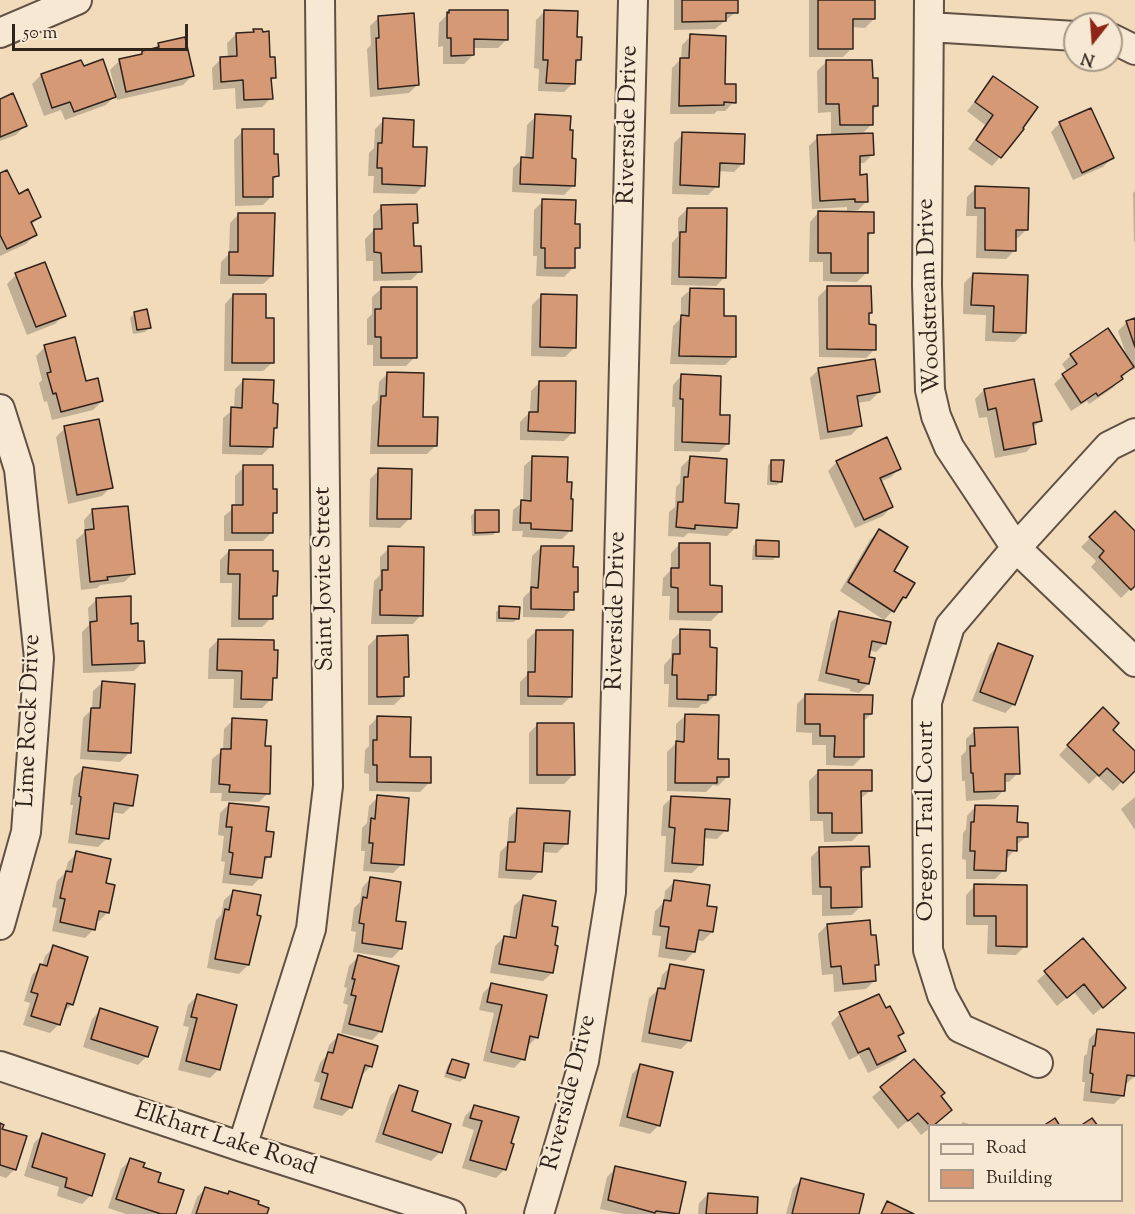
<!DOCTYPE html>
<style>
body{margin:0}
#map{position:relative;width:1135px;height:1214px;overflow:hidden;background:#f1dbba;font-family:"Sorts Mill Goudy",serif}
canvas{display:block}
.legend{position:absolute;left:928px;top:1124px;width:195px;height:78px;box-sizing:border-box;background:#f6e8d2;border:2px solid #a69989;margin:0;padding:8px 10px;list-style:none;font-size:18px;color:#2f231c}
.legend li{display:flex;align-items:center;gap:12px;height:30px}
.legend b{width:30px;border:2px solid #a69989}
.north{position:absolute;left:1063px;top:12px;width:60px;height:60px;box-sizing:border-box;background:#f6e8d2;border:2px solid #a69989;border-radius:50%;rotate:197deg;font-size:16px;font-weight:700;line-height:24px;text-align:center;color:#2f231c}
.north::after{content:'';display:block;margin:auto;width:21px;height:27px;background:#8f2418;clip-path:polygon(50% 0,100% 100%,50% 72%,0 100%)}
.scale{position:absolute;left:12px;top:24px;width:176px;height:27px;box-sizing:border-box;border:3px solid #2f231c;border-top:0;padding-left:8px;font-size:18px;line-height:21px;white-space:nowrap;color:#2f231c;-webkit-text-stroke:4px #f6e8d2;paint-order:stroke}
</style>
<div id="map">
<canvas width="1135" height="1214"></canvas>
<ul class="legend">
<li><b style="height:8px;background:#f6e8d2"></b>Road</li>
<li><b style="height:16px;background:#d59975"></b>Building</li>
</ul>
<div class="north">N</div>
<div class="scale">50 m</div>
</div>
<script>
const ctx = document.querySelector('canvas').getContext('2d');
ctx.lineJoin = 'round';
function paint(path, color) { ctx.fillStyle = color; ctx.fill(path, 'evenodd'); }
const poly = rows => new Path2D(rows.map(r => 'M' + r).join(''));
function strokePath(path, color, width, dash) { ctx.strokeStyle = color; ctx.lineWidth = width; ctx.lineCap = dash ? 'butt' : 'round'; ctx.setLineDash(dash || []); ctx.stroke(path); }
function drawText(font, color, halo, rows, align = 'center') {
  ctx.font = font + ' "Sorts Mill Goudy",serif'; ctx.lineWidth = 4.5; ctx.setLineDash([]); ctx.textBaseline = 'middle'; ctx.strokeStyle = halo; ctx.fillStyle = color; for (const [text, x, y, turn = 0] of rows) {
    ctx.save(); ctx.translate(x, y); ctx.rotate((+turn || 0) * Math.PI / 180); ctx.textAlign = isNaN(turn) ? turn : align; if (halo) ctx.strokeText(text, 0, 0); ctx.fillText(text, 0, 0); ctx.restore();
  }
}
const shadow = poly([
 [674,0,736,0,736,12,715,29,674,30],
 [809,0,871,0,874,19,865,28,852,27,852,48,843,57,809,57],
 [545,11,575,38,580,60,574,65,573,83,564,92,538,91,539,69,534,68,536,20],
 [450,12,507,39,498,48,473,48,473,55,464,64,443,64,443,46,438,47,439,23],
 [379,17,418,84,409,93,370,97,367,49,371,45,370,26],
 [254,30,269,58,275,77,270,82,271,98,262,107,236,109,235,88,213,90,212,68,221,59,228,58,227,43,236,34,251,33],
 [691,36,734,102,725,111,717,111,714,114,670,114,672,68,681,59,682,45],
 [159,44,192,76,183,85,117,100,116,95,106,105,65,120,61,110,44,116,32,84,41,75,81,62,83,68,114,94,116,93,110,70,119,61,138,56,142,52,153,50],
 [826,62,877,106,872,111,872,124,861,135,873,154,864,163,858,163,859,176,867,201,858,210,847,211,847,207,812,209,809,146,818,137,831,136,831,112,818,113,817,71],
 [994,78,1000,157,992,166,968,149,985,125,967,111],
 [0,101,25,126,16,135,0,141],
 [536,116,570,160,573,186,564,195,512,192,513,168,522,159,525,159,527,125],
 [384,120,412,148,424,185,415,194,373,193,374,176,368,176,369,153,374,148,375,129],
 [1060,123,1112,158,1103,167,1073,180,1051,132],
 [243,131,273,155,277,176,272,182,272,196,263,205,235,206,234,140],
 [683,134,743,163,734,172,718,171,717,186,708,195,672,194,674,143],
 [0,175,39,217,31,225,35,235,26,244,0,256],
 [976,188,1027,229,1018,238,1015,238,1015,250,1006,259,976,258,977,216,966,216,967,197],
 [1135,191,1135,242,1134,242,1133,193],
 [543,201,574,225,578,248,573,252,573,268,564,277,536,276,537,256,533,256,534,210],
 [382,206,416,222,412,227,412,247,420,271,411,280,373,281,373,261,366,261,365,239,373,231,373,215],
 [687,209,725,277,716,286,671,285,672,243,678,236,678,218],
 [818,213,873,232,866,238,866,273,857,282,823,281,823,262,809,262,810,222],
 [239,214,272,276,263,284,220,284,221,262,229,254,230,223],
 [44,264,64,315,55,324,27,335,7,284,16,275],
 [973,274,1024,333,1015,342,985,341,986,315,963,314,964,283],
 [827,288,871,312,867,316,867,326,875,349,866,358,819,357,818,297],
 [381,289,415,357,406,366,373,366,373,345,367,345,367,319,372,314,372,297],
 [690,290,722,317,734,356,725,365,670,364,673,326,681,318,681,298],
 [233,295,265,319,272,363,263,371,224,371,225,304],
 [541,296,574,348,565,357,531,356,532,305],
 [134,314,149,328,145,332,133,334,130,318],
 [1135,319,1135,369,1131,370,1131,368,1113,388,1089,404,1087,401,1071,411,1054,384,1067,372,1062,364,1071,355,1108,330,1127,357,1118,331,1127,322],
 [45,347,102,401,93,410,52,420,47,401,44,402,39,383,42,380,36,356],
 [819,369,879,392,870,401,857,403,860,426,851,435,820,440,810,378],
 [388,373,421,418,436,445,427,454,370,454,372,406,378,400,379,382],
 [681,376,718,416,728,443,719,452,674,451,675,407,672,407,673,385],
 [244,380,272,405,276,427,272,431,271,446,262,455,222,454,223,418,234,409,235,389],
 [540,382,573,432,564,441,520,440,520,422,530,412,531,391],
 [984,390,1040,421,1032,429,1035,443,1026,452,995,458,987,417,979,418,975,399],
 [65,428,111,487,102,496,68,504,56,437],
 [533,458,565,484,571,530,562,539,522,537,523,531,512,531,513,510,523,502,524,466],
 [690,458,736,527,727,536,688,533,684,537,668,536,669,512,675,507,676,487,680,483,681,467],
 [772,461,781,481,777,485,767,485,768,465],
 [837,462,900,468,891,477,880,482,891,507,883,516,855,528,828,471],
 [244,467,272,491,276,512,272,516,272,532,263,541,224,541,224,516,235,507,235,476],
 [379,470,409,519,400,528,369,527,370,479],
 [92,511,133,574,124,582,100,585,97,588,81,590,76,540,85,532,84,520],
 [475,512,497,531,493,535,472,536,471,516],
 [1115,513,1135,533,1135,584,1121,598,1091,567,1096,561,1081,547],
 [879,531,892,571,905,598,884,620,840,591,870,540],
 [757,542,777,556,773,560,752,560,753,546],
 [680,544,708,587,720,612,711,621,669,620,670,596,662,596,663,578,671,570,671,553],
 [541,547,572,569,576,591,573,595,572,609,563,618,523,617,523,598,530,591,532,556],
 [389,548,421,615,413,624,371,624,374,581,380,575,380,557],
 [229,551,271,572,276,595,272,599,271,618,262,627,231,627,232,583,220,583,220,560],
 [97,599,130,626,143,662,134,671,83,673,82,632,89,625,88,608],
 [500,608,518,618,514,622,496,622,496,612],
 [840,613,885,643,876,652,868,650,868,684,859,693,850,691,850,689,818,681,831,622],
 [536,631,571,696,562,705,520,705,520,682,527,675,527,640],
 [681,631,708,649,715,695,706,704,702,704,698,708,668,707,669,684,664,684,664,665,671,657,672,640],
 [377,637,407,676,403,681,403,696,394,705,368,705,368,646],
 [218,640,275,677,271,682,271,699,262,708,233,708,234,679,208,679,209,649],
 [999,645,1014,704,1005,713,972,701,990,654],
 [102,683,129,753,120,762,80,759,83,718,92,709,93,691],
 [806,695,871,714,863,722,862,757,853,766,826,765,826,745,812,745,812,733,796,732,797,704],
 [1103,709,1111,730,1135,753,1135,768,1113,791,1097,776,1089,784,1059,755],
 [685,716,727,777,718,786,713,785,706,792,667,791,667,752,676,743,676,724],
 [378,717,429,783,420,792,369,791,369,774,364,773,365,750,369,746,369,726],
 [233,720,263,747,268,793,259,802,221,801,222,793,210,793,212,759,223,750,224,729],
 [538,724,573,775,564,784,529,784,529,733],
 [975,730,1018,773,1009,782,1004,782,1004,790,995,799,966,801,965,781,962,781,961,756,966,751,966,739],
 [83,769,132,805,123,814,111,812,107,838,98,847,68,843,73,805,70,805,74,777],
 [818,772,871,790,860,799,861,832,852,841,824,842,823,821,810,821,809,781],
 [378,797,402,864,393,873,363,871,365,851,361,851,362,828,367,823,369,806],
 [672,797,726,830,717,839,703,838,701,864,692,873,664,872,666,836,661,836,663,806],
 [1135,797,1135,830,1121,809],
 [229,804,264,832,269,857,263,863,261,877,252,886,222,883,225,862,221,861,224,836,218,835,220,813],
 [975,807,1016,824,1026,837,1016,845,1015,850,1006,859,1004,870,995,879,966,879,966,860,962,859,963,833,966,829,967,816],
 [518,809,566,844,557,853,542,852,540,871,531,880,498,878,500,852,507,845,509,818],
 [820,848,868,866,860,874,861,906,852,915,822,916,822,895,812,895,811,857],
 [77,853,104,884,108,912,99,921,95,920,94,929,85,938,52,931,57,908,52,907,57,881,65,873,68,862],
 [370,879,394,922,401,949,392,958,353,952,356,932,351,931,354,908,360,902,362,888],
 [674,882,705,907,712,932,703,941,696,940,694,952,685,961,658,957,661,936,652,935,655,911,664,902,665,891],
 [975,886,1025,946,1016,955,987,954,988,925,966,925,966,895],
 [233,892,248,965,239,974,207,968,216,920,221,915,224,900],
 [523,897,550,927,552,973,543,981,490,973,495,946,504,937,509,938,514,906],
 [827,925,870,937,878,964,873,968,875,980,866,989,834,992,833,974,822,975,818,934],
 [1083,940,1115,997,1093,1015,1074,992,1057,1006,1037,981],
 [54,947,72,1004,63,1013,59,1024,50,1033,23,1025,30,1003,24,1001,32,975,42,966,45,956],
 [358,957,381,1031,372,1040,341,1033,348,1005,343,1003,347,988,344,987,349,966],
 [671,966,690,1040,681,1049,641,1042,649,998,659,989,662,975],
 [492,984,537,1037,528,1046,523,1059,514,1068,483,1061,494,1013,479,1010,483,993],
 [197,996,219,1069,210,1078,178,1070,189,1027,183,1026,188,1005],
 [101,1010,147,1056,138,1065,83,1047,92,1019],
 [840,1014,902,1033,897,1037,904,1051,895,1060,868,1073,859,1055,849,1060,831,1023],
 [1098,1030,1135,1034,1135,1076,1126,1084,1124,1084,1123,1095,1114,1104,1083,1101,1085,1082,1082,1082,1084,1056,1087,1054,1089,1039],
 [338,1036,371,1066,362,1075,360,1075,351,1107,342,1116,313,1108,320,1083,314,1081,320,1063,326,1056,329,1045],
 [452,1061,467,1065,464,1078,460,1082,444,1077,448,1065],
 [914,1061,939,1096,933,1126,930,1126,930,1128,921,1135,909,1120,898,1129,872,1097],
 [641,1065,659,1125,650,1134,619,1126,632,1074],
 [399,1087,410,1112,440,1152,431,1161,375,1142,390,1096],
 [474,1107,509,1144,505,1169,496,1178,462,1168,474,1130,462,1126,465,1116],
 [963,1122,974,1126,959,1126],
 [0,1125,15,1169,6,1178,0,1176],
 [43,1134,91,1195,82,1204,57,1196,59,1187,24,1176,34,1143],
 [130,1160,156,1183,174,1214,126,1214,108,1208,121,1169],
 [616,1168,684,1183,677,1214,624,1214,600,1209,607,1177],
 [802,1179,858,1214,786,1214,793,1188],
 [206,1188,227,1195,229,1193,256,1205,265,1214,191,1214,197,1197],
 [708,1194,755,1214,698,1214,699,1203]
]);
const building = poly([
 [682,0,738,0,738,13,726,13,726,21,682,22,682,0],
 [818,0,875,0,875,19,853,19,853,49,818,49,818,0],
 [449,10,508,10,508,40,474,39,474,55,451,56,451,38,447,38,447,12,449,13,449,10],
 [544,10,578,11,577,37,582,37,581,60,576,60,575,84,546,83,548,60,543,60,544,10],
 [414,13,419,85,378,89,376,38,379,38,378,16,414,13],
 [253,29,262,29,263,32,269,31,270,57,275,57,276,78,271,78,273,99,244,100,243,80,221,82,220,57,237,56,236,33,254,32,253,29],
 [690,34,726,36,725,84,736,84,736,103,724,102,724,105,679,106,680,58,689,58,690,34],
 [185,37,194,76,126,92,119,59,142,54,142,51,159,47,158,43,185,37],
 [103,59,116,97,74,112,70,102,52,108,41,74,81,60,84,66,103,59],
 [826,60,872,60,873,78,878,78,878,106,873,106,873,125,840,125,839,104,826,104,826,60],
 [993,76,1038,107,1023,128,1024,129,1001,158,976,140,993,115,975,102,993,76],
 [13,93,27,126,0,137,0,99,13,93],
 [1091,108,1114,158,1082,173,1059,122,1091,108],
 [535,114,571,116,570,130,573,130,572,158,576,159,575,186,520,184,521,157,533,158,535,114],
 [383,118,414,120,413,147,427,147,425,186,382,184,382,168,377,168,378,143,382,143,383,118],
 [242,129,274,129,274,154,278,154,279,176,273,177,273,197,243,197,242,129],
 [682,132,745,134,744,164,720,163,719,187,680,185,682,132],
 [873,133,874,155,860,156,860,175,867,174,868,202,855,202,855,199,820,201,817,135,873,133],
 [7,170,19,194,28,189,41,217,31,222,37,235,7,249,0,235,0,173,7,170],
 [975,186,1029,188,1028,230,1016,230,1016,251,985,250,985,208,975,208,975,186],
 [542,199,576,200,575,224,580,224,580,248,575,248,575,268,545,268,545,248,541,248,542,199],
 [417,204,418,223,413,223,414,246,421,246,422,272,382,273,381,253,374,252,374,229,382,229,381,205,417,204],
 [687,208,727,208,726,278,679,277,680,232,686,232,687,208],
 [818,211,874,212,874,233,868,233,868,273,831,273,831,253,818,253,818,211],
 [238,213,275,213,273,276,229,275,229,252,238,252,238,213],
 [45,262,66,316,36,327,15,273,45,262],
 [973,273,1028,275,1026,333,993,332,994,306,971,305,973,273],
 [827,286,871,286,872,313,869,313,869,324,876,325,876,350,827,349,827,286],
 [381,287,417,287,417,358,381,358,381,337,375,337,375,309,381,309,381,287],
 [690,288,724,289,724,316,736,316,736,357,679,356,681,315,689,316,690,288],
 [233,294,266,294,266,318,274,318,274,363,232,363,233,294],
 [541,294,577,295,576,348,540,347,541,294],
 [147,309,151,328,137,330,134,312,147,309],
 [1135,318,1135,347,1126,321,1135,318],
 [1108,328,1134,367,1121,376,1123,379,1098,396,1096,393,1081,403,1062,374,1077,364,1070,354,1108,328],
 [75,337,86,381,98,378,103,401,61,412,56,393,53,394,47,373,51,372,44,345,75,337],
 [875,359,880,392,857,396,862,426,828,432,818,368,875,359],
 [387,372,424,373,423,417,438,417,437,446,378,446,381,396,386,396,387,372],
 [681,374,721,376,720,415,730,415,729,444,682,442,683,399,680,399,681,374],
 [243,379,274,380,273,403,278,404,277,428,274,428,273,447,230,446,231,407,242,408,243,379],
 [1034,379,1042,421,1033,423,1036,444,1004,450,996,408,988,410,984,389,1034,379],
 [539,381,576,381,575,433,528,431,529,412,538,412,539,381],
 [99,419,113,488,77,495,64,426,99,419],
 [887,437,901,469,880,478,893,507,864,520,836,461,887,437],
 [532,456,568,457,567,482,572,482,571,499,573,499,572,531,531,529,531,523,520,523,521,500,531,501,532,456],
 [690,456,727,459,725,503,739,504,737,528,695,525,695,529,676,527,678,502,683,502,684,477,688,477,690,456],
 [771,460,784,460,782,482,771,481,771,460],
 [243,465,273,465,273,489,277,489,277,513,273,513,273,533,232,533,232,505,243,505,243,465],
 [378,468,412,469,411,519,377,519,378,468],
 [128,506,135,574,107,577,108,580,90,582,85,530,94,529,92,509,128,506],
 [475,510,499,510,499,532,475,533,475,510],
 [1115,511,1135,531,1135,586,1131,590,1099,557,1104,551,1089,537,1115,511],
 [879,529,908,547,894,571,915,583,906,598,903,597,894,612,848,582,879,529],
 [756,540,779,541,779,557,756,556,756,540],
 [679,543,710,543,710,585,722,586,722,612,678,612,678,588,671,587,671,568,679,568,679,543],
 [388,546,424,547,423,616,380,615,380,590,382,590,382,570,388,570,388,546],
 [541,546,574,546,573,567,578,567,578,592,574,592,574,610,531,609,531,587,538,588,541,546],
 [229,550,273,550,273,571,278,571,277,596,273,596,273,619,239,619,240,574,228,574,229,550],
 [131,596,131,624,138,623,138,641,144,641,145,663,92,665,90,622,97,621,96,598,131,596],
 [499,606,520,607,519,619,499,618,499,606],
 [839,611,891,622,886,644,872,641,869,657,875,658,869,684,858,682,859,680,826,673,839,611],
 [680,629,710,630,710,647,717,648,716,695,708,695,708,700,677,699,677,675,672,675,673,654,680,654,680,629],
 [536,630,573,630,572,697,528,696,528,672,535,672,536,630],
 [408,635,409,677,404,677,404,696,377,697,377,636,408,635],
 [218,639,274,640,274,650,278,650,277,678,273,678,272,700,241,699,242,671,217,670,218,639],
 [998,643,1033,656,1015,705,980,692,998,643],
 [102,681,135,684,131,753,88,751,91,708,100,708,102,681],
 [805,694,873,695,872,714,864,714,864,757,834,757,835,736,820,736,820,724,805,724,805,694],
 [1103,707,1119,723,1113,730,1135,751,1135,771,1123,783,1107,768,1099,776,1067,745,1103,707],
 [685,714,719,715,718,759,729,759,729,777,717,777,717,783,675,783,676,741,684,742,685,714],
 [377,716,411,717,410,757,431,757,431,783,377,782,377,765,373,765,373,740,377,740,377,716],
 [232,718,267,720,265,746,271,746,270,794,229,792,230,785,219,784,221,749,231,749,232,718],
 [537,723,574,723,575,775,537,775,537,723],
 [1018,727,1020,774,1005,774,1005,791,974,792,973,773,971,773,970,746,975,746,974,728,1018,727],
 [83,767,138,775,133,806,114,803,109,839,76,834,81,797,79,796,83,767],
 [818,770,872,770,872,791,861,791,862,833,832,833,832,813,818,813,818,770],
 [377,795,409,798,404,865,371,863,373,843,369,843,371,818,375,819,377,795],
 [671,796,730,799,728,831,705,829,703,865,672,863,675,828,669,827,671,796],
 [229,803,269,807,266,831,274,832,271,857,265,857,262,878,230,874,233,853,229,852,232,827,226,827,229,803],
 [975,805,1018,806,1017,822,1028,823,1028,837,1017,837,1017,851,1007,850,1006,871,974,870,975,851,970,851,971,822,974,822,975,805],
 [517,808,570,811,568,844,544,843,542,872,506,870,508,842,515,842,517,808],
 [869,846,870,867,861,867,862,907,831,908,831,887,820,887,819,847,869,846],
 [76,851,111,859,106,883,115,885,109,913,99,911,95,930,60,922,65,899,60,898,66,871,72,872,76,851],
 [370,877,401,882,396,921,406,922,402,949,362,943,364,924,359,923,363,897,367,898,370,877],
 [674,880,710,885,707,906,717,907,713,932,699,930,695,952,666,948,669,927,660,926,664,900,671,901,674,880],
 [974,884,1027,885,1027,947,996,946,996,916,974,916,974,884],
 [233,890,261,895,257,915,261,916,249,965,215,959,225,909,229,910,233,890],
 [523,895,556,901,552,926,558,927,555,945,558,946,553,973,499,964,504,936,516,938,523,895],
 [870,920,871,935,876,935,879,965,875,965,876,981,843,984,841,966,831,967,827,924,870,920],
 [1083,938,1126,988,1103,1008,1084,984,1067,998,1044,971,1083,938],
 [53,945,88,957,73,1005,67,1003,60,1025,31,1016,38,994,31,992,40,964,47,966,53,945],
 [358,955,399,966,382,1032,349,1024,356,996,351,995,355,979,352,979,358,955],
 [670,964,704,970,691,1041,649,1033,658,988,665,989,670,964],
 [491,983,547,995,538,1038,530,1036,525,1060,491,1052,502,1005,487,1002,491,983],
 [197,994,237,1005,220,1070,186,1061,197,1018,191,1017,197,994],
 [879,994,886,1008,890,1006,904,1033,898,1036,906,1051,877,1065,869,1048,858,1053,839,1012,879,994],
 [100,1008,158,1027,148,1057,91,1039,100,1008],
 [1097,1029,1135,1033,1135,1076,1127,1075,1124,1096,1091,1092,1093,1074,1090,1073,1093,1046,1095,1046,1097,1029],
 [338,1034,378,1046,372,1067,365,1065,352,1108,321,1099,328,1074,322,1072,328,1052,333,1053,338,1034],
 [452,1059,469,1064,465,1078,447,1073,452,1059],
 [914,1059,945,1093,941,1096,952,1110,933,1126,930,1126,918,1113,908,1121,880,1087,914,1059],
 [640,1064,673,1072,660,1126,627,1117,640,1064],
 [399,1085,418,1091,412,1111,451,1124,442,1153,383,1134,399,1085],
 [474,1105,519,1117,511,1143,514,1144,506,1170,470,1160,482,1121,470,1118,474,1105],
 [1055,1118,1060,1126,1043,1126,1055,1118],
 [1092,1118,1098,1126,1080,1126,1092,1118],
 [0,1123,4,1125,2,1129,27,1136,16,1170,0,1165,0,1123],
 [42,1133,105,1154,92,1196,65,1187,67,1178,32,1167,42,1133],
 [130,1158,145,1163,143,1167,161,1173,158,1182,184,1190,176,1214,161,1214,116,1199,130,1158],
 [615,1166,686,1182,679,1214,656,1211,655,1213,608,1200,615,1166],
 [801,1178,864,1194,859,1214,792,1214,801,1178],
 [205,1187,228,1194,229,1191,259,1201,258,1204,269,1208,267,1214,196,1214,205,1187],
 [708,1193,758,1197,757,1214,706,1214,708,1193],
 [887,1201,914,1214,881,1214,887,1201]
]);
const minor = poly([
 [929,0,927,285,930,390,936,416,949,447,1016,548,1135,662],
 [929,27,1075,36],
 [0,33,77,0],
 [1111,38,1135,50],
 [0,409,19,469,39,658,26,832,0,925],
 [1038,1063,960,1028,942,995,928,950,927,702,950,626,1016,548,1109,446,1135,433],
 [0,1066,242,1147,451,1214],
 [242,1147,311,929,328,786,320,0],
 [539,1214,584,1061,611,892,633,0]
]);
const streetNames = [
 ["Riverside Drive",630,125,-89],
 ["Woodstream Drive",931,296,-92],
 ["Saint Jovite Street",326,579,-91],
 ["Riverside Drive",618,611,-89],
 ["Lime Rock Drive",31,721,-88],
 ["Oregon Trail Court",928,821,-90],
 ["Riverside Drive",571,1093,-76],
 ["Elkhart Lake Road",225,1141,18]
];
paint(shadow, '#0003');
paint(building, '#d59975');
strokePath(building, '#2f231c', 1.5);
strokePath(minor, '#605144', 32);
strokePath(minor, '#f6e8d2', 28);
drawText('24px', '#2f231c', '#f6e8d2', streetNames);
</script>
